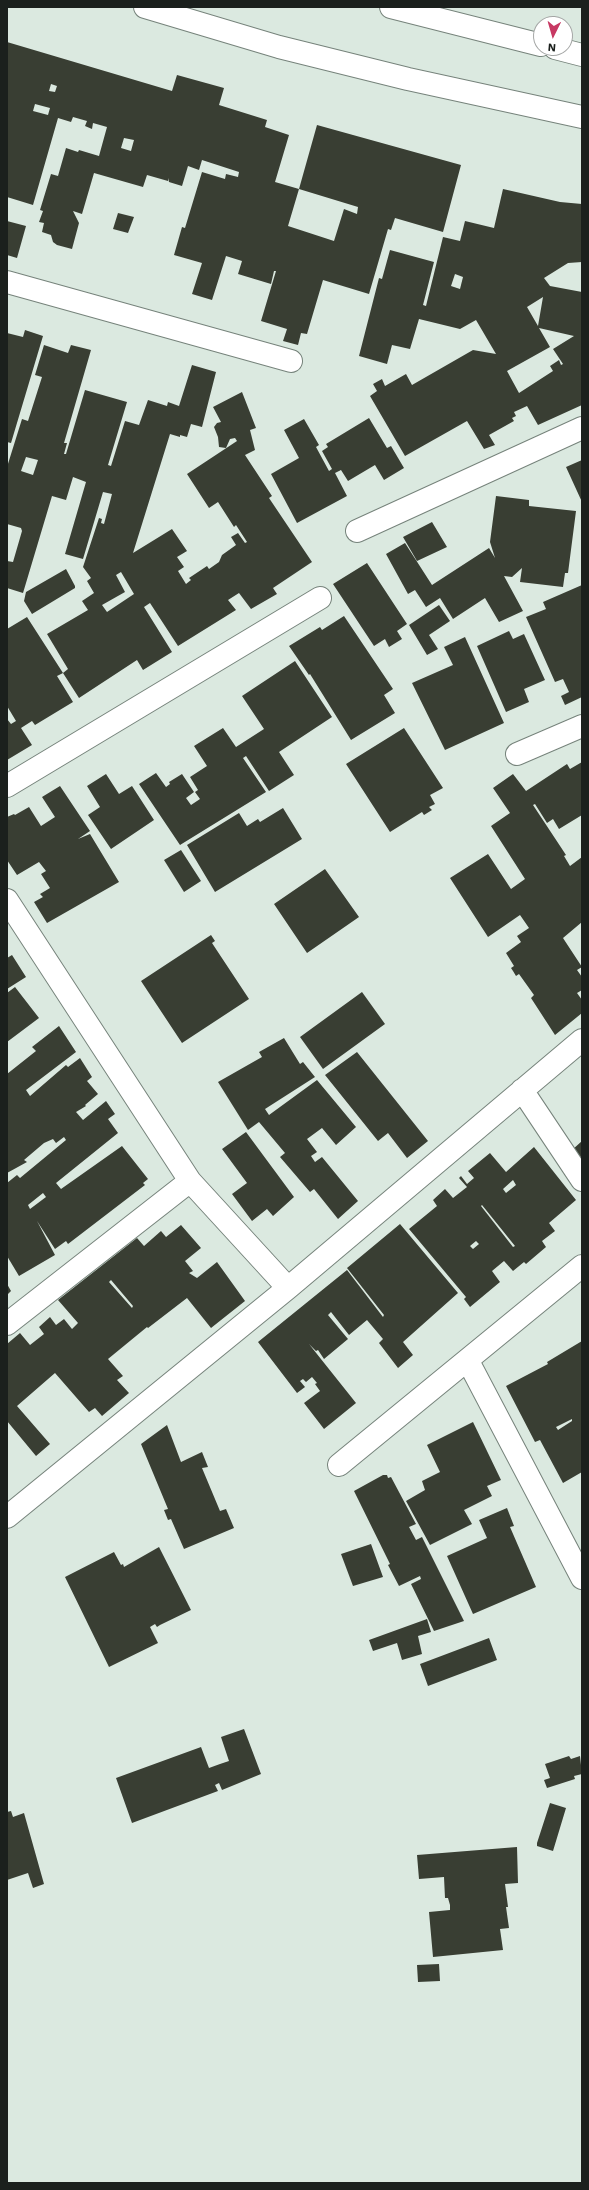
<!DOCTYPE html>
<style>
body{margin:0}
#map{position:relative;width:589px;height:2190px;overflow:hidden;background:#dbe9e0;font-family:"Work Sans",sans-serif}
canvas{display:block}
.frame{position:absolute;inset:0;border:8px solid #1b201d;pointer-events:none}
.north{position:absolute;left:533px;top:16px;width:40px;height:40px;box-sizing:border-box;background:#fff;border:1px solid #a4a6a5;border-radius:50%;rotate:185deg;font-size:11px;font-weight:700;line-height:16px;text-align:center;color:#1b201d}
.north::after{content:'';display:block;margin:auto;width:14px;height:18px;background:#c73963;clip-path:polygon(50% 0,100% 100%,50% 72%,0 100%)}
</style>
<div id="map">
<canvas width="589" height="2190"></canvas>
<div class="frame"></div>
<div class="north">N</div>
</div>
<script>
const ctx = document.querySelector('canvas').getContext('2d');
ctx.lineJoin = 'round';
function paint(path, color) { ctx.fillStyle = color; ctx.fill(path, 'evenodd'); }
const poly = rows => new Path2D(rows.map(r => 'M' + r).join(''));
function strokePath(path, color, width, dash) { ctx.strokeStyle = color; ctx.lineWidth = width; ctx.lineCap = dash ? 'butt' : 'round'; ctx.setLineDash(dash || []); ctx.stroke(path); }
const building = poly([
 [7,42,172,91,177,75,224,88,219,105,267,120,265,127,289,135,275,182,299,189,288,226,334,241,344,209,357,214,358,207,299,189,317,125,461,165,443,232,395,218,391,230,388,229,369,294,323,280,307,334,301,333,298,345,283,341,287,329,261,321,276,271,274,271,271,284,238,274,242,261,226,256,212,300,192,294,202,263,174,255,182,227,185,228,202,172,225,179,226,174,238,177,239,172,202,160,199,170,188,166,182,186,169,182,168,178,168,181,147,175,143,187,94,173,82,214,73,211,79,223,72,249,57,245,53,242,51,235,42,232,44,223,39,222,43,211,40,210,51,174,58,176,66,148,78,152,79,150,99,156,107,127,93,123,92,129,85,126,87,121,73,117,71,122,58,118,33,205,7,197],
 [51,84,57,86,55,92,49,91],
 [35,104,50,108,48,115,33,111],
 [124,138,134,140,131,151,121,148],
 [503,189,560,202,582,204,582,262,568,263,544,278,550,286,582,292,582,405,538,425,527,406,514,412,516,416,512,418,514,421,489,435,495,445,484,449,467,421,405,456,370,396,377,391,373,384,382,379,385,386,406,374,412,385,473,350,496,354,476,320,460,329,419,319,410,349,392,345,387,364,359,356,379,278,382,279,390,250,434,262,423,305,426,306,443,237,460,241,465,221,494,228],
 [455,274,463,277,460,289,451,286],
 [543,297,538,326,527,307],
 [539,328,574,336,553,349,563,364,561,365,559,360,550,366,553,371,519,393,507,371,550,347],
 [118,213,134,217,128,233,113,229],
 [7,221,26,226,17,258,7,255],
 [25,330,43,336,11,443,7,442,7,333,23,337],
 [44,345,68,353,71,345,91,350,64,443,67,443,64,454,66,454,85,390,127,402,108,465,111,466,125,421,139,425,148,400,167,406,168,402,179,406,192,365,216,372,202,427,191,424,187,437,180,435,180,437,170,434,133,553,172,529,187,551,177,557,184,567,178,571,186,584,191,580,189,578,207,566,209,569,219,562,222,555,236,545,231,537,238,533,245,543,247,542,236,525,234,527,218,502,209,508,187,474,237,441,235,438,230,439,226,448,219,447,218,437,214,427,217,423,221,422,213,407,242,392,256,428,250,430,255,450,245,455,272,496,269,498,312,562,273,588,277,594,251,609,239,593,228,600,236,610,178,646,150,603,144,607,172,652,143,670,137,660,79,698,63,673,68,669,47,634,88,610,82,601,94,593,87,581,91,578,83,567,99,518,102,519,101,523,104,524,112,494,103,492,83,559,65,554,86,482,73,477,66,500,52,496,23,593,7,588,7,561,13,562,22,531,21,528,7,524,7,467,22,419,28,421,42,377,35,375],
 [26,457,38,460,33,475,21,471],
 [121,572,134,594,107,612,102,605,125,592,116,575],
 [369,418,387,448,391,446,404,468,384,480,375,465,348,481,341,470,335,473,347,496,297,523,271,474,299,458,284,430,304,419,319,445,316,447,329,471,332,469,322,451,328,447,326,444],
 [582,460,582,502,566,467],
 [496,496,529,500,529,506,576,511,568,573,565,573,563,587,520,582,522,568,512,577,504,576,523,611,499,622,485,598,453,619,440,598,426,607,415,590,408,594,386,554,405,543,432,585,489,548,495,558,490,542],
 [432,522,447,547,417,561,403,537],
 [367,563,407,624,397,631,402,639,389,647,385,639,374,646,333,584],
 [66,569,75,586,75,588,32,614,24,601,26,592],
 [582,585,582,697,565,705,561,696,569,692,563,679,555,682,526,617,546,609,543,602],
 [439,605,450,621,429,635,438,649,427,655,409,625],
 [344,616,393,689,384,695,395,713,351,740,310,674,309,675,289,646,320,627,322,630],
 [27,617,63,673,57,676,73,702,35,725,32,721,21,728,32,745,7,760,7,719,11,724,16,721,7,706,7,629],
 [509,631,513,639,524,634,545,680,524,689,529,702,506,712,477,646],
 [465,637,504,723,445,750,412,683,453,665,444,647],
 [295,661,332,717,279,752,294,775,269,791,246,756,243,758,266,792,180,845,139,784,156,773,166,787,170,784,169,782,182,774,194,792,186,798,191,805,200,799,195,792,198,790,190,777,207,766,194,746,223,728,236,747,264,729,242,696],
 [404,728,443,788,430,795,435,804,429,807,432,810,424,815,422,812,390,832,346,764],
 [582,762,582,815,559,829,553,819,547,823,535,804,533,805,566,855,564,856,570,866,582,857,582,922,563,938,582,967,577,970,582,977,582,990,577,993,582,1000,582,1013,555,1035,531,998,534,995,519,974,516,976,513,971,511,968,514,966,506,953,521,942,517,936,529,928,520,915,488,937,450,878,488,854,511,889,525,879,491,826,510,813,493,788,513,774,526,791,567,764,570,769],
 [106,774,119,794,132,786,154,820,111,849,88,815,100,807,87,786],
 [60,786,90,831,78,839,90,834,119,882,47,923,34,902,43,897,40,894,50,888,41,874,46,871,39,862,17,875,7,860,7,817,14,814,15,815,29,807,41,826,55,817,42,797],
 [283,808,302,839,215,892,187,845,239,813,247,826,258,819,260,822],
 [181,850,201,881,184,892,164,860],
 [325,869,359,917,307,953,274,904],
 [211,935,215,941,212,943,249,999,182,1043,141,981],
 [12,955,26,977,7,989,7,958],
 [15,987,39,1018,7,1042,7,993],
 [362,992,385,1024,323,1069,300,1037],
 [59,1026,76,1052,26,1090,30,1096,66,1065,68,1067,80,1058,92,1077,87,1081,98,1094,85,1105,86,1106,76,1112,83,1120,106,1101,115,1114,108,1119,118,1133,56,1183,61,1189,122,1146,148,1179,143,1183,145,1185,68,1244,66,1241,55,1249,37,1221,55,1255,19,1276,7,1256,7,1183,17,1175,20,1178,66,1140,64,1137,56,1143,53,1139,44,1143,24,1160,27,1162,7,1173,7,1074,36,1051,32,1047],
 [43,1193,46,1197,30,1209,28,1205],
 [284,1038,300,1064,303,1062,315,1077,265,1109,269,1115,317,1080,356,1127,336,1145,322,1128,307,1139,317,1152,311,1156,315,1162,322,1157,358,1201,338,1219,314,1189,310,1192,280,1157,285,1153,259,1122,248,1130,218,1082,262,1057,259,1052],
 [357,1052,428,1141,407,1158,388,1133,378,1141,325,1075],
 [246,1132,294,1197,273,1216,267,1209,252,1221,232,1194,247,1183,222,1149],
 [582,1141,582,1162,572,1150],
 [534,1147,576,1200,549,1223,555,1231,542,1241,546,1247,526,1264,524,1262,513,1271,504,1261,492,1271,500,1282,470,1307,464,1299,466,1297,409,1229,437,1206,433,1200,445,1189,453,1198,467,1187,459,1178,461,1176,467,1184,474,1178,468,1171,490,1153,506,1172],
 [513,1180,516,1185,506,1193,503,1189],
 [482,1205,515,1246,513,1247,481,1206],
 [476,1241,479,1244,473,1249,470,1246],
 [400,1224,458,1293,403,1342,413,1355,398,1368,379,1343,383,1339,367,1320,349,1335,331,1312,328,1315,348,1339,324,1359,318,1350,316,1351,309,1344,356,1403,324,1429,304,1403,320,1391,315,1384,317,1383,312,1377,306,1382,303,1379,300,1381,305,1387,297,1393,258,1342,347,1270,383,1317,384,1315,347,1268],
 [181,1225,201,1248,185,1261,193,1271,189,1273,197,1278,217,1262,245,1301,211,1328,187,1298,148,1328,147,1327,108,1359,123,1376,117,1380,129,1393,102,1416,95,1408,89,1412,55,1373,17,1406,50,1444,36,1456,7,1421,7,1344,20,1333,30,1345,44,1334,39,1327,50,1317,56,1325,64,1319,72,1329,78,1323,58,1300,137,1238,144,1246,161,1231,166,1237],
 [111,1280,133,1306,132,1308,109,1282],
 [7,1284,11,1291,7,1295],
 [582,1341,582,1472,563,1483,540,1440,535,1442,506,1386,548,1364,547,1362],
 [572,1419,572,1421,558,1430,556,1427],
 [473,1422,501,1480,487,1486,492,1496,464,1510,472,1524,430,1545,406,1501,425,1490,422,1481,440,1472,427,1445],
 [167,1425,181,1462,202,1452,208,1467,202,1468,220,1511,226,1509,234,1528,184,1549,171,1519,168,1520,164,1510,168,1509,141,1444],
 [383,1475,387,1475,388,1478,391,1477,416,1524,409,1527,416,1540,422,1537,464,1621,434,1631,411,1584,421,1579,420,1576,399,1586,388,1565,390,1564,354,1491],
 [507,1508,514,1526,510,1527,536,1587,473,1614,447,1556,487,1538,479,1520],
 [371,1544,383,1577,353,1586,341,1554],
 [159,1547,191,1610,160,1625,157,1627,155,1624,150,1627,158,1643,109,1667,65,1577,114,1552,121,1565,123,1564,124,1567],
 [427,1619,431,1632,418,1636,422,1654,402,1660,397,1643,373,1651,369,1640],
 [489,1638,497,1660,428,1686,420,1664],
 [244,1729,261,1774,222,1790,219,1783,215,1785,218,1791,132,1823,116,1778,201,1747,209,1768,220,1764,229,1761,221,1737],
 [569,1756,571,1759,580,1756,582,1774,574,1776,575,1779,547,1788,544,1780,550,1778,545,1764],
 [550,1803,566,1808,553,1851,537,1846,537,1843],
 [11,1811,13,1817,24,1813,44,1884,33,1888,28,1873,7,1880,7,1812],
 [517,1847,518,1883,505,1884,508,1907,506,1907,509,1928,500,1929,503,1950,433,1957,429,1912,450,1910,450,1905,448,1898,445,1898,444,1877,419,1879,417,1855],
 [439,1964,440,1981,418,1982,417,1965]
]);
const minor = poly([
 [391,7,541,45],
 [555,48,582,55],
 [7,282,291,361],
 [357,531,582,428],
 [517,754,582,726],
 [7,786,320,598],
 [7,900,190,1181,288,1288],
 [522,1090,582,1180],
 [7,1324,190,1181],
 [468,1361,582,1578],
 [339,1465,582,1266],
 [7,1517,288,1288,582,1040]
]);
const secondary = poly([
 [145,7,279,47,408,79,582,117]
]);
paint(building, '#393e33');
strokePath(minor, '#76837b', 24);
strokePath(secondary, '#76837b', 24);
strokePath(minor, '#fff', 22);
strokePath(secondary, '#fff', 22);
</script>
